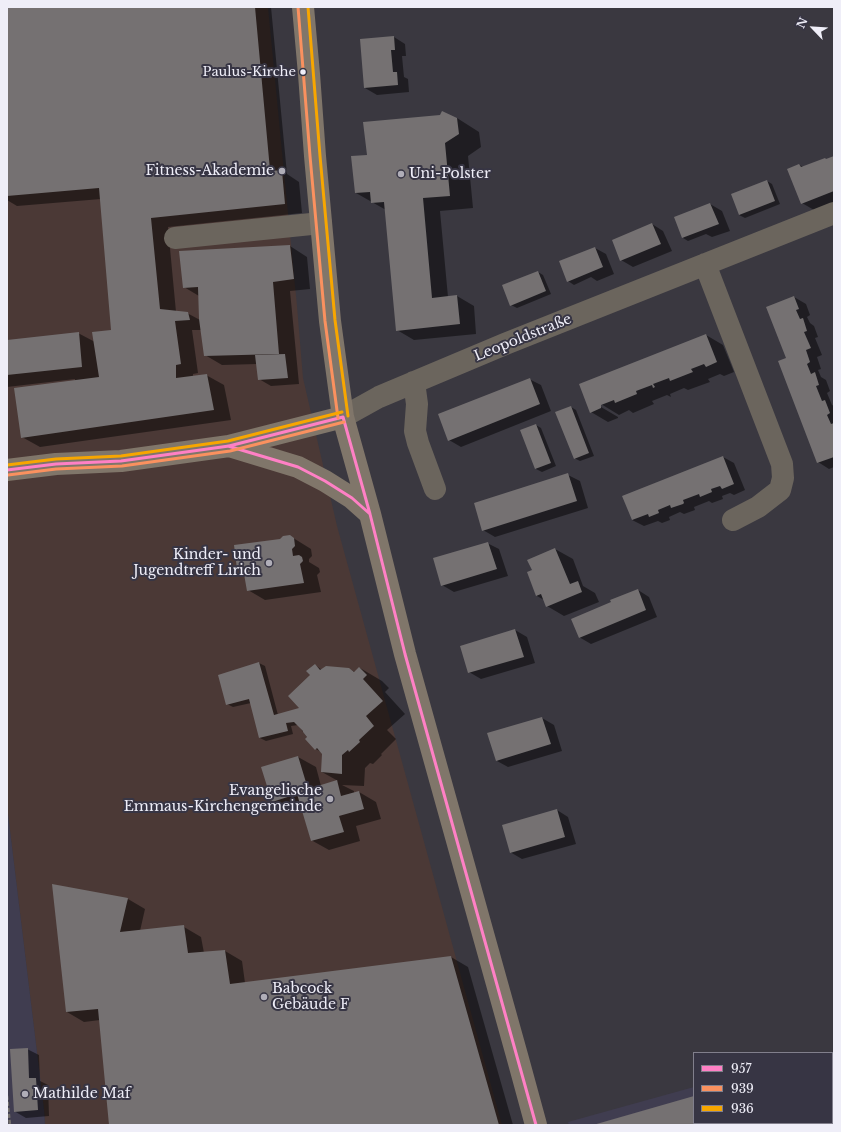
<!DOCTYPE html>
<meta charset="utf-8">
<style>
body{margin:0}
#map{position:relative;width:841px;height:1132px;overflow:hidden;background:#3a3840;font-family:"Libre Baskerville",serif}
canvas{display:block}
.frame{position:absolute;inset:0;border:8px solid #efeef8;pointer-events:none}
.legend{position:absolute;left:693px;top:1052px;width:140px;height:72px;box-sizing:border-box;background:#373544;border:1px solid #817f8c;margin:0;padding:5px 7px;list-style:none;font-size:12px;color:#efeef8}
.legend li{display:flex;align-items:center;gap:8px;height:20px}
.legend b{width:20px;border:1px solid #817f8c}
.north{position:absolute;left:793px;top:8px;width:40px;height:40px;-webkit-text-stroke:3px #373544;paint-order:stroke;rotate:295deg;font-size:11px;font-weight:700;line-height:16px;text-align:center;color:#efeef8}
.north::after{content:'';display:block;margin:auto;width:14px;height:18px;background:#efeef8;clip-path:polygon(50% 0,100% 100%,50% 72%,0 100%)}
</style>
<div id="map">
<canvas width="841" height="1132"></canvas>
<div class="frame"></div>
<ul class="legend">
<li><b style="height:5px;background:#ff80c5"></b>957</li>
<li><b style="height:5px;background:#fa915f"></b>939</li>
<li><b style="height:5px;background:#f7a600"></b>936</li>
</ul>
<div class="north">N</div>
</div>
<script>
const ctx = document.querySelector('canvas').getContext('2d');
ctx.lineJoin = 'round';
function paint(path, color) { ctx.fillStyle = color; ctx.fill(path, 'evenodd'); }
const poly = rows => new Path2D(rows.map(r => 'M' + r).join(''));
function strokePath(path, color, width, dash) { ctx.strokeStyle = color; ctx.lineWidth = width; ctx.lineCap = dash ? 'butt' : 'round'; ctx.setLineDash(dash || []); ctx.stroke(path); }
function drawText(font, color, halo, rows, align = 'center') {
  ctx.font = font + ' "Libre Baskerville",serif'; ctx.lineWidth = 4; ctx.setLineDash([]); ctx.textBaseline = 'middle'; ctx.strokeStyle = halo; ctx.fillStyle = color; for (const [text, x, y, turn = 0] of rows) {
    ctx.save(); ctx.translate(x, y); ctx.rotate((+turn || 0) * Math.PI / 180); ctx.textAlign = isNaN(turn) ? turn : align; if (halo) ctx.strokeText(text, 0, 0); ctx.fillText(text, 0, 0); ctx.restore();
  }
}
const commercial = poly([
 [7,7,268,7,297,306,303,378,337,526,502,1125,45,1125,44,1110,7,806]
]);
const built = poly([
 [7,806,44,1110,45,1125,7,1125],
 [694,1087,694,1123,811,1123,813,1125,569,1125,568,1122]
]);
const shadow = poly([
 [7,7,271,7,287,174,299,182,302,213,168,227,176,312,187,313,200,320,199,296,184,287,290,246,307,257,310,289,290,291,299,384,271,386,259,379,257,364,222,365,205,355,202,330,192,330,198,373,193,374,193,377,206,375,224,385,231,420,40,447,22,437,75,381,75,379,7,387,7,341,78,333,95,342,112,331,101,199,17,206,7,200],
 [394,37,405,44,406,56,402,56,404,77,408,79,409,92,377,95,365,88],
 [457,118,479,132,481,147,468,156,473,208,440,211,448,297,457,296,474,306,476,334,414,340,397,330,386,210,356,193,368,156],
 [834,157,834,202,814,210,802,203,799,165,804,167],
 [767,181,772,184,780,204,745,218,739,215],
 [710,204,722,211,730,231,712,237,706,234,688,241,683,238],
 [652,224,663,231,672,251,633,267,621,260],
 [595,248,606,254,614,274,597,281,591,277,574,285,568,281],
 [538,272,543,275,551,294,517,308,511,305],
 [794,297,806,304,810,315,807,317,810,323,814,326,818,337,815,338,822,355,817,357,821,369,818,370,821,377,826,380,830,391,827,393,832,405,834,406,834,467,829,469,818,462,787,359],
 [706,335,723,345,734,372,724,376,720,374,708,379,710,382,688,390,684,388,670,394,671,397,667,395,652,401,654,404,633,413,629,410,619,415,601,404,601,407,618,417,618,418,608,422,591,412,580,385],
 [529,379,541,385,551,411,461,447,449,440],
 [571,407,576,410,594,456,580,461,574,458],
 [536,425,541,428,556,466,542,472,536,469,521,431],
 [723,457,734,463,745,490,734,495,730,493,722,496,723,499,712,503,709,501,694,507,695,510,684,514,680,512,669,517,670,520,662,523,658,521,644,526,632,520],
 [568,475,580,481,588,508,495,537,483,530],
 [290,536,311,549,312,556,309,559,309,562,319,568,320,572,317,575,321,592,265,600,248,590,245,573,280,540],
 [487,543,499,549,508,576,454,592,442,585],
 [555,549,573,559,583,586,595,593,599,602,564,616,547,606,544,600,537,596,533,571],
 [638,590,649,597,657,617,591,644,579,637],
 [515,630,527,637,535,663,481,679,469,672],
 [259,663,265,666,278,715,299,709,315,665,322,670,349,669,355,672,360,668,382,681,389,688,385,692,405,714,387,730,396,739,381,754,382,755,373,764,370,763,365,768,364,786,342,785,354,791,354,793,359,792,376,802,381,819,356,826,360,841,329,850,311,840,302,807,290,811,272,801,298,757,316,767,321,786,338,781,322,772,323,753,316,749,298,725,291,726,293,734,266,741,260,738,251,703,233,707,227,704],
 [542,718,554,725,562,751,508,767,497,761],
 [557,810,568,817,576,844,522,859,510,852],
 [128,899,145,909,140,931,184,927,201,937,204,953,225,951,242,961,245,983,451,957,468,967,513,1125,110,1125,100,1020,84,1022,67,1012],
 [27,1049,39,1055,40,1081,48,1085,49,1116,26,1118,14,1111],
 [694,1097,694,1123,762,1123,755,1125,595,1125],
 [776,1123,808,1123,810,1125,778,1125]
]);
const building = poly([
 [7,7,255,7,270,170,282,171,285,204,151,218,160,309,188,312,190,320,175,321,181,364,176,365,176,378,207,374,214,410,21,438,14,388,99,377,92,332,111,330,99,188,7,196],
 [394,36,395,50,391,50,393,72,397,72,398,85,364,88,360,39],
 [442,111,457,118,459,134,445,143,450,196,423,198,432,298,457,295,460,324,396,331,384,202,371,203,370,192,355,193,351,156,367,155,363,122,440,115],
 [834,156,834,191,801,204,787,169,799,164,801,167,825,158,826,159],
 [767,180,775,201,739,215,731,194],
 [710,203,719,224,682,238,674,217],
 [652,223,661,244,620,261,612,240],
 [290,245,294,279,273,282,279,354,204,356,199,319,198,287,183,288,179,251],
 [595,247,603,267,567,282,559,261],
 [538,271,546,291,510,306,502,285],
 [794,296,799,309,796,310,800,319,803,318,807,331,804,332,811,348,806,350,810,362,807,364,811,374,815,372,819,385,816,386,822,401,825,400,830,413,827,415,831,424,834,423,834,457,817,463,778,361,786,358,766,307],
 [79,332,82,367,7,375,7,340],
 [706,334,717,362,706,367,704,364,691,369,693,372,670,381,669,378,653,384,655,387,653,388,652,385,636,391,637,394,615,403,614,400,601,405,601,408,590,413,579,384],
 [285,354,288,378,258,380,255,355],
 [530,378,540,404,448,441,438,414],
 [571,406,589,453,574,459,555,412],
 [536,424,551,463,535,469,520,430],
 [723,456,734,484,722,489,720,486,711,489,712,492,700,497,699,494,683,500,684,503,683,504,671,508,670,505,658,510,659,513,649,517,648,514,632,520,622,496],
 [568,473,577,501,482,531,474,503],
 [290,535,294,538,295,546,292,549,293,556,299,555,302,557,303,561,300,564,304,583,247,591,244,574,237,569,234,545,280,539,283,536],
 [488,542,497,569,441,586,433,558],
 [555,548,570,584,578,581,582,592,546,607,541,594,536,596,527,572,532,570,527,560],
 [638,589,646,610,579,638,571,619,611,602,610,600],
 [515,629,524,657,468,673,460,646],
 [259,662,274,715,299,708,288,696,310,675,306,671,315,664,320,670,326,666,349,668,354,672,359,667,367,675,363,679,383,701,366,716,374,726,359,740,360,742,349,752,348,750,342,755,342,774,321,772,322,754,317,748,315,750,305,739,307,737,303,732,303,731,294,722,286,723,288,731,259,738,249,699,226,705,218,675],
 [542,717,551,744,496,761,487,733],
 [298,756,308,789,337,780,341,796,359,791,364,809,339,816,344,832,311,841,297,794,272,802,261,767],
 [557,809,565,837,510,853,502,825],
 [52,884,128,898,120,932,184,925,188,953,225,950,230,984,451,956,499,1125,109,1125,98,1009,66,1012],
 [28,1048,29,1078,36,1078,38,1110,14,1112,10,1049],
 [694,1096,694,1123,710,1123,705,1125,593,1125],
 [775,1123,799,1123,800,1125,777,1125]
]);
const path = poly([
 [7,1096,10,1125]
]);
const minor = poly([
 [175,238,321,223],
 [705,264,782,464,783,478,780,490,758,507,733,520],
 [414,382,417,404,415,431,418,443,435,489],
 [343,417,379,397,505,344,834,213]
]);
const major = poly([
 [303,7,309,74,315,156,330,321,343,417,370,514,405,654,518,1059,536,1125],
 [229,446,298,467,325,481,352,498,370,514],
 [7,470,56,464,121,461,229,446,343,417]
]);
const bus1 = poly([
 [228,446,298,467,325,481,352,498,370,514],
 [7,470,56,464,121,461,229,446,343,417,370,514,405,654,536,1125]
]);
const bus2 = poly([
 [298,7,310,156,325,321,338,418],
 [8,475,56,469,122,466,230,451,344,422]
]);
const bus3 = poly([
 [308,7,320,156,335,320,348,416],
 [7,465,56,459,121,456,228,441,342,412]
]);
const markers = [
 [303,72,3.5,"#efeef8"],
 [282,171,4,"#b0aeb8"],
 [401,174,4,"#b0aeb8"],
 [269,563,4,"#b0aeb8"],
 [330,799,4,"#b0aeb8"],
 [264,997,4,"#b0aeb8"],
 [25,1094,4,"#b0aeb8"]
];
const busNames = [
 ["Paulus-Kirche",296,72]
];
const poiNames = [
 ["Fitness-Akademie",274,171],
 ["Uni-Polster",409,174,"left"],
 ["Kinder- und",261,555],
 ["Jugendtreff Lirich",261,571],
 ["Evangelische",322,791],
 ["Emmaus-Kirchengemeinde",322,807],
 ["Babcock",272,989,"left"],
 ["Gebäude F",272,1005,"left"],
 ["Mathilde Maf",33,1094,"left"]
];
const streetNames = [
 ["Leopoldstraße",523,338,-22]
];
paint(commercial, '#4b3936');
paint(built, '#403d50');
paint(shadow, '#0007');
paint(building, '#757172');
strokePath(path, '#74706d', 2.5, [4, 2]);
strokePath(minor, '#6b655d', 22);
strokePath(major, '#80766a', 22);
strokePath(bus1, '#ff80c5', 3);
strokePath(bus2, '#fa915f', 3);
strokePath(bus3, '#f7a600', 3);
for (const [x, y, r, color] of markers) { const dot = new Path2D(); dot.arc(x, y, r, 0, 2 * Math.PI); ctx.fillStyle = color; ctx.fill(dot); strokePath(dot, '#373544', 1.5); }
drawText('13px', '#efeef8', '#373544', busNames, 'right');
drawText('14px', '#efeef8', '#373544', poiNames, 'right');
drawText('14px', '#efeef8', '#373544', streetNames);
</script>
